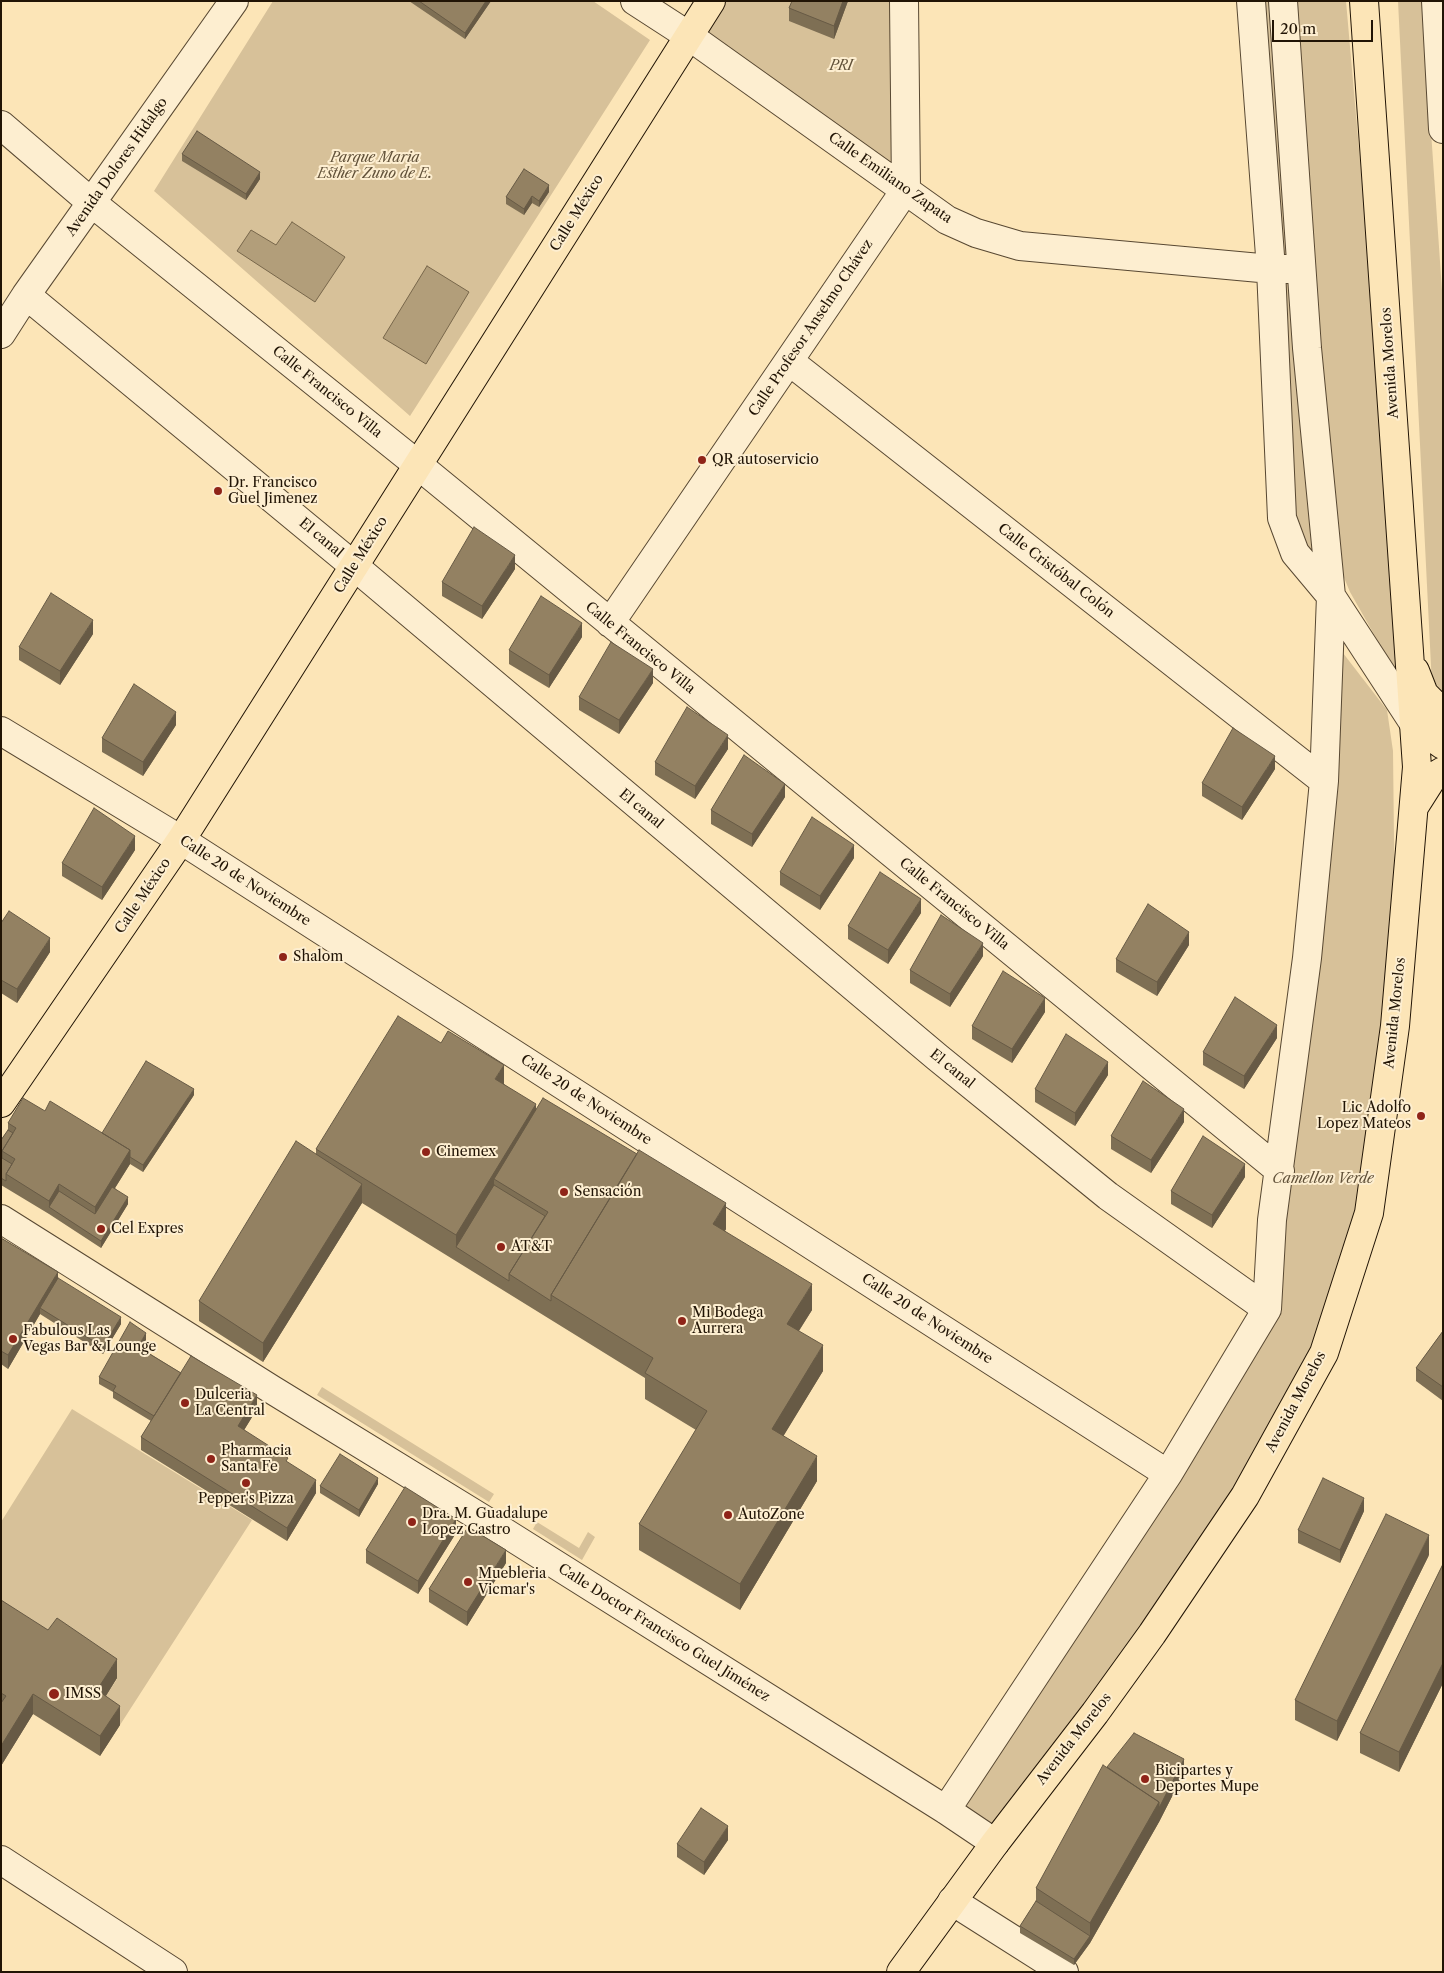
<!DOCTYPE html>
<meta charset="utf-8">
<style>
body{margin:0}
#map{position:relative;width:1444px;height:1973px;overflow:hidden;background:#fce5b7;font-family:"Libre Caslon Text",serif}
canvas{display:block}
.frame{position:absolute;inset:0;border:2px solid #211405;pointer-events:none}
.scale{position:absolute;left:1272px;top:20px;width:101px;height:22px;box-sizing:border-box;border:2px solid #211405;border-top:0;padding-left:6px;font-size:15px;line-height:18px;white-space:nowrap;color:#211405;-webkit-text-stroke:4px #fdeed0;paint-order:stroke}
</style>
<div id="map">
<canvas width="1444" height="1973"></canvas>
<div class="frame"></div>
<div class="scale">20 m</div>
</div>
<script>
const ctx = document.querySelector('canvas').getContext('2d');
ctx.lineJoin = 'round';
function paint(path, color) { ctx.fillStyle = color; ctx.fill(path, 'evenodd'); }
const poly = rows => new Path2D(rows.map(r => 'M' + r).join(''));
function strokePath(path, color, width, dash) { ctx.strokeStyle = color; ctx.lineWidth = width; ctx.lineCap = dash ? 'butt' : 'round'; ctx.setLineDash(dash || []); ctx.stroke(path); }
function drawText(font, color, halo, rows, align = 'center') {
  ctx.font = font + ' "Libre Caslon Text",serif'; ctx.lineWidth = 4; ctx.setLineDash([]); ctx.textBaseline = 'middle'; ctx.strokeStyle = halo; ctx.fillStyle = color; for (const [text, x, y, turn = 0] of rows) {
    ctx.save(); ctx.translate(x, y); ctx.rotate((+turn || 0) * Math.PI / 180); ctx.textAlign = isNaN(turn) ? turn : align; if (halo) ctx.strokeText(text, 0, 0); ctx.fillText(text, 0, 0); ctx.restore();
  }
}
const green = poly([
 [273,1,593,1,650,40,410,416,154,191],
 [711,1,904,1,906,189,689,36],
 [1252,1,1281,1,1326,581,1289,511],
 [1291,1,1346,1,1367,241,1413,703,1350,592,1328,539],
 [1398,1,1422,1,1443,305,1443,693,1432,686],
 [1336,644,1387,710,1393,751,1396,1018,1355,1250,1260,1470,995,1843,933,1802,1168,1474,1267,1309],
 [322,1387,494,1494,489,1502,317,1395],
 [72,1409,252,1520,120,1725,97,1710,117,1679,1,1620,1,1522],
 [537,1522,579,1548,588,1532,595,1537,582,1560,533,1529]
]);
const water = poly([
 [292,222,345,257,315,302,237,251,251,230,276,245,292,222],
 [427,266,469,292,426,364,383,338,427,266]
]);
const minor = poly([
 [635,1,689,36,947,220,976,233,1020,246,1271,269,1290,269],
 [1251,1,1271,269,1282,518,1295,553,1331,596,1415,725],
 [1436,1,1443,129],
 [1,125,92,203,418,465,1280,1171],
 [26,295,354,566,937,1057,1108,1196,1267,1309],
 [1,334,26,295,234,1],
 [789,361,1324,781],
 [610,623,906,189,904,1],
 [1,731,181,840,1168,1474],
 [1,1219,271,1389,504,1532,946,1810,995,1843],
 [946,1810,1168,1474,1267,1309,1272,1220,1307,958,1324,781,1331,596,1307,348,1283,1],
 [1,1860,173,1972],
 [952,1901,1064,1972]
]);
const major = poly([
 [1415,671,1424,694,1443,713],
 [1415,725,1443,745],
 [1414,807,1433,777,1443,771],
 [1,1103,181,840,711,1],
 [901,1972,995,1843,1095,1713,1152,1634,1245,1496,1324,1353,1369,1213,1395,1026,1417,767,1364,1]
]);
const wall = poly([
 [409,1,491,1,465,39],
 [848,1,834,39,789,21,789,8],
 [182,154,260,179,246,200,182,161],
 [549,192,539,207,532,203,524,215,506,204,506,197],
 [515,569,482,619,442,596,442,582],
 [93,634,60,685,19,660,19,647],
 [582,637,549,688,509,664,509,650],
 [653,683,619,734,579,710,579,697],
 [176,725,143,776,102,752,102,738],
 [728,749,695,799,655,775,655,762],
 [1275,769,1242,820,1202,796,1202,783],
 [785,797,752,847,711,824,711,810],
 [135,850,102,900,62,876,62,863],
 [854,858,820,910,780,885,780,872],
 [921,913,888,964,848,939,848,926],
 [1,923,50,952,17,1003,1,993],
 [1189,945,1157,996,1116,972,1116,959],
 [983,956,950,1007,910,983,910,970],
 [1045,1012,1012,1063,972,1039,972,1026],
 [1277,1038,1244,1089,1203,1065,1203,1052],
 [1108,1075,1075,1126,1035,1102,1035,1089],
 [504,1084,536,1109,726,1229,725,1231,812,1310,799,1331,823,1371,783,1436,817,1481,740,1610,639,1550,639,1524,696,1430,645,1399,645,1378,362,1203,263,1362,199,1321,199,1301,316,1154,316,1149],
 [194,1095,143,1172,130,1164,115,1188,128,1204,101,1248,49,1214,1,1185,1,1140,8,1130,8,1123,45,1111,102,1133],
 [1184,1122,1151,1173,1111,1149,1111,1136],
 [1245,1177,1212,1228,1171,1204,1171,1191],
 [1,1238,121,1324,103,1354,40,1314,8,1369,1,1364],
 [1443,1331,1443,1401,1416,1381,1416,1368],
 [146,1340,141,1348,181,1373,257,1409,244,1430,288,1463,316,1493,287,1541,141,1450,141,1437,151,1421,113,1398,113,1392,99,1384,99,1377],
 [378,1484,359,1517,320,1493,320,1486],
 [1364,1511,1340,1563,1298,1543,1298,1530],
 [456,1533,418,1594,366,1563,366,1550],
 [1429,1555,1337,1741,1295,1720,1295,1700],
 [506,1563,467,1626,429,1602,429,1589],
 [1443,1564,1443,1683,1399,1772,1360,1753,1360,1733],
 [1,1600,117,1678,106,1696,120,1725,100,1756,33,1714,1,1766],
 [1107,1767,1184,1773,1159,1822,1090,1943,1074,1965,1020,1933,1020,1926,1036,1901,1036,1888],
 [728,1840,704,1875,677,1857,677,1844]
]);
const shadedWall = poly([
 [486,1,491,1,465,39,465,33],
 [843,1,848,1,834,39,834,26],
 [260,172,260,179,246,200,246,194],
 [549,185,549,192,539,207,539,201],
 [532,196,532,203,524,215,524,209],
 [515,555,515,569,482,619,482,606],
 [93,620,93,634,60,685,60,671],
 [582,623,582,637,549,688,549,675],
 [653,669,653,683,619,734,619,720],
 [176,712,176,725,143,776,143,762],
 [728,735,728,749,695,799,695,786],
 [1275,756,1275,769,1242,820,1242,807],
 [785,784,785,797,752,847,752,834],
 [135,836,135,850,102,900,102,887],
 [854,845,854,858,820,910,820,896],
 [921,899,921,913,888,964,888,950],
 [1189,932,1189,945,1157,996,1157,982],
 [50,938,50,952,17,1003,17,989],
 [983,943,983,956,950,1007,950,994],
 [1045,998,1045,1012,1012,1063,1012,1049],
 [1277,1025,1277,1038,1244,1089,1244,1076],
 [1108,1062,1108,1075,1075,1126,1075,1113],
 [504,1065,504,1090,495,1079],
 [194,1089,194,1095,143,1172,143,1165],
 [536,1104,536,1129,494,1179,494,1199,456,1247,456,1235],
 [1184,1109,1184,1122,1151,1173,1151,1160],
 [130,1150,130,1164,95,1220,95,1207],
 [1245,1164,1245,1177,1212,1228,1212,1215],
 [59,1184,59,1197,49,1207,49,1201],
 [362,1184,362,1203,263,1362,263,1343],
 [128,1197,128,1204,101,1248,101,1241],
 [726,1203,726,1229,713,1250,713,1224],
 [58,1272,58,1285,40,1308,40,1314,8,1369,8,1355],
 [812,1284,812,1310,787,1349,787,1324],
 [121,1317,121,1324,103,1354,103,1347],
 [146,1333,146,1340,138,1353,138,1347],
 [823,1345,823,1371,772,1455,772,1429],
 [257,1395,257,1409,238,1440,238,1426],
 [817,1456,817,1481,740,1610,740,1584],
 [378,1478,378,1484,359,1517,359,1510],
 [316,1480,316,1493,287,1541,287,1528],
 [1364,1498,1364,1511,1340,1563,1340,1550],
 [456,1519,456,1533,418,1594,418,1581],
 [1429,1535,1429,1555,1337,1741,1337,1721],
 [506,1550,506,1563,467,1626,467,1612],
 [117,1659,117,1678,97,1710,97,1690],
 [1443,1663,1443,1683,1399,1772,1399,1752],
 [33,1694,33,1714,1,1766,1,1746],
 [120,1706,120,1725,100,1756,100,1736],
 [1184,1759,1184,1773,1159,1822,1090,1943,1074,1965,1074,1959,1090,1936,1090,1923,1159,1802],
 [728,1826,728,1840,704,1875,704,1862]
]);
const building = poly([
 [419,1,486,1,465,33,419,1],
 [792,1,843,1,834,26,789,8,792,1],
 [197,131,260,172,246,194,182,154,197,131],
 [524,169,549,185,539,201,532,196,524,209,506,197,524,169],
 [474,527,515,555,482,606,442,582,474,527],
 [51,593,93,620,60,671,19,647,51,593],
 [541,596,582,623,549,675,509,650,541,596],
 [611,642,653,669,619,720,579,697,611,642],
 [134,684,176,712,143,762,102,738,134,684],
 [687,707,728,735,695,786,655,762,687,707],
 [1233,728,1275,756,1242,807,1202,783,1233,728],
 [744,755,785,784,752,834,711,810,744,755],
 [94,808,135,836,102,887,62,863,94,808],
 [812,817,854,845,820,896,780,872,812,817],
 [880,872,921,899,888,950,848,926,880,872],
 [1148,904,1189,932,1157,982,1116,959,1148,904],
 [9,911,50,938,17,989,1,980,1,923,9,911],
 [941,915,983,943,950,994,910,970,941,915],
 [1003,971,1045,998,1012,1049,972,1026,1003,971],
 [1235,997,1277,1025,1244,1076,1203,1052,1235,997],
 [398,1016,441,1043,448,1031,504,1065,495,1079,536,1104,456,1235,316,1149,398,1016],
 [1066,1034,1108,1062,1075,1113,1035,1089,1066,1034],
 [146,1061,194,1089,143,1165,130,1157,130,1150,102,1133,146,1061],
 [1143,1081,1184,1109,1151,1160,1111,1136,1143,1081],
 [23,1098,45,1111,50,1101,130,1150,95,1207,59,1184,49,1201,6,1174,15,1159,2,1151,16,1128,8,1123,23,1098],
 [543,1098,637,1154,551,1295,551,1301,509,1274,548,1212,494,1179,543,1098],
 [8,1130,13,1133,2,1151,2,1158,12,1164,6,1174,6,1181,1,1178,1,1140,8,1130],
 [1203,1136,1245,1164,1212,1215,1171,1191,1203,1136],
 [296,1141,362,1184,263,1343,199,1301,296,1141],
 [639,1150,726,1203,713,1224,812,1284,787,1324,823,1345,772,1429,817,1456,740,1584,639,1524,707,1411,645,1373,653,1358,551,1295,639,1150],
 [494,1185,545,1216,509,1274,509,1281,456,1247,494,1185],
 [112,1187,128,1197,101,1241,49,1207,59,1191,95,1214,112,1187],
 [1,1238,58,1272,8,1355,1,1351,1,1238],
 [58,1278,121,1317,103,1347,40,1308,58,1278],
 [130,1322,146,1333,138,1347,181,1373,154,1416,113,1391,116,1386,99,1377,130,1322],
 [1443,1331,1443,1387,1416,1368,1443,1331],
 [191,1356,257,1395,238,1426,288,1458,286,1461,316,1480,287,1528,141,1437,191,1356],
 [340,1454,378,1478,359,1510,320,1486,340,1454],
 [1323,1478,1364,1498,1340,1550,1298,1530,1323,1478],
 [405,1487,456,1519,418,1581,366,1550,405,1487],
 [1386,1514,1429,1535,1337,1721,1295,1700,1386,1514],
 [468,1527,506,1550,467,1612,429,1589,468,1527],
 [1443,1564,1443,1663,1399,1752,1360,1733,1443,1564],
 [1,1600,48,1630,57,1618,117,1659,97,1690,120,1706,100,1736,33,1694,1,1746,1,1703,6,1696,1,1693,1,1600],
 [1134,1733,1184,1759,1159,1808,1159,1802,1107,1767,1134,1733],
 [1103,1765,1159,1802,1090,1923,1036,1888,1103,1765],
 [701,1808,728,1826,704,1862,677,1844,701,1808],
 [1036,1901,1090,1936,1074,1959,1020,1926,1036,1901]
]);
const markers = [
 [702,460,5,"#8f2418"],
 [218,491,5,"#8f2418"],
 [283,957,5,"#8f2418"],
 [1421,1116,5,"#8f2418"],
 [426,1152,5,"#8f2418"],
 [564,1192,5,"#8f2418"],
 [101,1229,5,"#8f2418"],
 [501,1247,5,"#8f2418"],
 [682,1321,5,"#8f2418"],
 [13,1339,5,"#8f2418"],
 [185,1403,5,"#8f2418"],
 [211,1459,5,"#8f2418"],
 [246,1483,5,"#8f2418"],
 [728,1515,5,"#8f2418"],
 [412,1522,5,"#8f2418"],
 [468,1582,5,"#8f2418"],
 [54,1694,6,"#8f2418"],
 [1145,1779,5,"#8f2418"]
];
const parkNames = [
 ["PRI",841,66],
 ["Parque Maria",375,158],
 ["Esther Zuno de E.",375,174],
 ["Camellon Verde",1323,1179]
];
const streetNames = [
 ["Avenida Dolores Hidalgo",117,167,-55],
 ["Calle Emiliano Zapata",890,178,35],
 ["Calle México",577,213,-58],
 ["Calle Profesor Anselmo Chávez",811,328,-56],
 ["Avenida Morelos",1390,363,-94],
 ["Calle Francisco Villa",327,392,39],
 ["El canal",321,538,40],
 ["Calle México",361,555,-58],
 ["Calle Cristóbal Colón",1056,571,38],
 ["Calle Francisco Villa",640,648,39],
 ["El canal",641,809,40],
 ["Calle 20 de Noviembre",245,881,33],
 ["Calle México",143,896,-56],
 ["Calle Francisco Villa",954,904,39],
 ["Avenida Morelos",1395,1013,-84],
 ["El canal",952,1069,39],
 ["Calle 20 de Noviembre",586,1100,33],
 ["Calle 20 de Noviembre",927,1319,33],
 ["Avenida Morelos",1296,1402,-62],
 ["Calle Doctor Francisco Guel Jiménez",664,1633,32],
 ["Avenida Morelos",1074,1739,-52]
];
const poiNames = [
 ["QR autoservicio",712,460],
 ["Dr. Francisco",228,483],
 ["Guel Jimenez",228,499],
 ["Shalom",293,957],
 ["Lic Adolfo",1411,1108,"right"],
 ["Lopez Mateos",1411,1124,"right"],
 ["Cinemex",436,1152],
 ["Sensación",574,1192],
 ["Cel Expres",111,1229],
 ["AT&T",511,1247],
 ["Mi Bodega",692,1313],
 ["Aurrera",692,1329],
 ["Fabulous Las",23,1331],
 ["Vegas Bar & Lounge",23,1347],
 ["Dulceria",195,1395],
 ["La Central",195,1411],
 ["Pharmacia",221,1451],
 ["Santa Fe",221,1467],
 ["Pepper's Pizza",246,1499,"center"],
 ["Dra. M. Guadalupe",422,1514],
 ["Lopez Castro",422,1530],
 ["AutoZone",738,1515],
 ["Muebleria",478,1574],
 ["Vicmar's",478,1590],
 ["IMSS",65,1694],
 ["Bicipartes y",1155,1771],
 ["Deportes Mupe",1155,1787]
];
paint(green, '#d7c199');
paint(water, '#b29e7a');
strokePath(water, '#78674b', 1);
strokePath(minor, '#584832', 30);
strokePath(major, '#211405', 30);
strokePath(minor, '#fdeed0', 28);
strokePath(major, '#fce5b7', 28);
paint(wall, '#7e6f54');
paint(shadedWall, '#675a45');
paint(building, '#938162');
strokePath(building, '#675a45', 1);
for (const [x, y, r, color] of markers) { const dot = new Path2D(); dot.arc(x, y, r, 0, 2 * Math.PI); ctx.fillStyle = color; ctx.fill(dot); strokePath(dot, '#fdeed0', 2); }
drawText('italic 14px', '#615139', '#fdeed0', parkNames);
drawText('14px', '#211405', '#fdeed0', streetNames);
drawText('14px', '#211405', '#fdeed0', poiNames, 'left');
</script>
